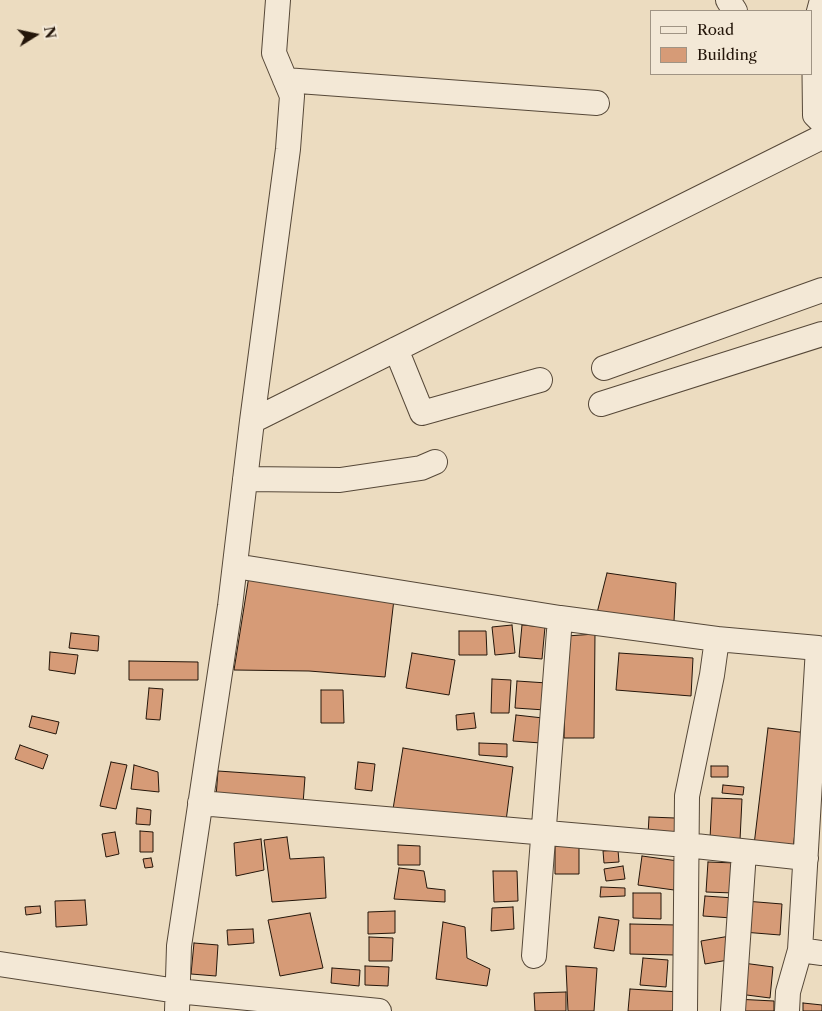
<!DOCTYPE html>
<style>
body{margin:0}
#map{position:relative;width:822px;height:1011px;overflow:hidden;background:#ecdcc0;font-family:"Libre Caslon Text",serif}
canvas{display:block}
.legend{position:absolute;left:650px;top:10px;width:162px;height:65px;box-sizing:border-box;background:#f3e8d6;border:1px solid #a09484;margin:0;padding:6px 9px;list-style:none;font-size:15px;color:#24160a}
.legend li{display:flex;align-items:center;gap:10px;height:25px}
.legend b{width:25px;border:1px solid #a09484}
.north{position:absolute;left:10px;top:10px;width:50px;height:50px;-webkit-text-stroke:4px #f3e8d6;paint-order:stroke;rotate:80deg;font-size:14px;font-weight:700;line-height:20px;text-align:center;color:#24160a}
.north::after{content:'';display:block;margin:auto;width:18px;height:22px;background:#24160a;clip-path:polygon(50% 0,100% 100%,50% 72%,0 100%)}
</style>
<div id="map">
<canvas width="822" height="1011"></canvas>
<ul class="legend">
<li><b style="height:6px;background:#f3e8d6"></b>Road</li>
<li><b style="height:14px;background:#d69b77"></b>Building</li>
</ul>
<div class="north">N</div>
</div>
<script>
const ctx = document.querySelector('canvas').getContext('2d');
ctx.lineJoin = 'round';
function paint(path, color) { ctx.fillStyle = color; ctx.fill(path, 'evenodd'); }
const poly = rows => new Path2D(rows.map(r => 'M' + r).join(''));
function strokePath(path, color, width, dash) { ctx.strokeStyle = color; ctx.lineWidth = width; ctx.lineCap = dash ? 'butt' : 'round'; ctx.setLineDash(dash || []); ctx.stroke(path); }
const building = poly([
 [607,573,676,583,674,621,597,613,607,573],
 [249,576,394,599,385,677,309,671,234,670,249,576],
 [512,625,515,653,495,655,492,627,512,625],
 [522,625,545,627,542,659,519,657,522,625],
 [459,631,486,631,487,655,459,655,459,631],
 [71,633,99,636,98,651,69,648,71,633],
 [595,634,594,738,564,738,567,636,595,634],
 [50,652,78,655,75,674,49,670,50,652],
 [412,653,455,660,449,695,406,688,412,653],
 [619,653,693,658,691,696,616,690,619,653],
 [129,661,198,662,198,680,129,680,129,661],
 [492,679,511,680,509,713,491,713,492,679],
 [517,681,547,683,545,710,515,708,517,681],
 [149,688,163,689,160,720,146,719,149,688],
 [321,690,343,690,344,723,321,723,321,690],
 [474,713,476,728,457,730,456,715,474,713],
 [516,715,543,718,541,743,513,741,516,715],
 [32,716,59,722,56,734,29,727,32,716],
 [768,728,807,733,793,849,754,845,768,728],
 [479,743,507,744,507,757,479,755,479,743],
 [20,745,48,755,43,769,15,759,20,745],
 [403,748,513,767,506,821,393,809,403,748],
 [111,762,127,765,116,809,100,806,111,762],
 [358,762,375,764,372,791,355,789,358,762],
 [134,765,158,772,159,792,131,789,134,765],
 [711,766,728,766,728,777,711,777,711,766],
 [218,771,305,777,303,804,216,797,218,771],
 [723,785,744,787,743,795,722,793,723,785],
 [712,798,742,799,740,840,710,839,712,798],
 [137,808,151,810,150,825,136,824,137,808],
 [649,817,675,818,675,836,648,835,649,817],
 [140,831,153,832,153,852,140,852,140,831],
 [115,832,119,854,106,857,102,834,115,832],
 [287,837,290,859,324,857,326,898,272,902,264,840,287,837],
 [261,839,264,870,236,876,234,843,261,839],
 [555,844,579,844,579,874,555,874,555,844],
 [398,845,420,846,420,865,398,865,398,845],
 [618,850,619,862,604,863,603,851,618,850],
 [642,856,678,861,674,890,638,885,642,856],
 [151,858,153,867,145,868,143,859,151,858],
 [708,862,736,863,734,893,706,892,708,862],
 [623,866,625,879,606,881,604,869,623,866],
 [399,868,424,871,427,888,445,890,445,902,394,899,399,868],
 [493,871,517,871,518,901,494,902,493,871],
 [601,887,625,888,625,896,600,897,601,887],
 [633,893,661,893,661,919,633,918,633,893],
 [705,896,734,898,732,918,703,916,705,896],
 [85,900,87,925,56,927,55,901,85,900],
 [745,901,782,904,780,935,743,932,745,901],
 [40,906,41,913,26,915,25,907,40,906],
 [513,907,514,929,491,931,492,908,513,907],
 [395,911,395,933,368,934,368,912,395,911],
 [310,913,323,968,280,976,268,920,310,913],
 [599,917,619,920,614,951,594,948,599,917],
 [443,922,465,927,467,958,490,969,487,986,436,979,443,922],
 [630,924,677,925,676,955,630,954,630,924],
 [253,929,254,943,228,945,227,930,253,929],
 [730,936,734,959,705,964,701,941,730,936],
 [369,937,393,938,392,961,369,961,369,937],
 [194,943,218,945,216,976,191,974,194,943],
 [643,958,668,960,666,987,640,985,643,958],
 [743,963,773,967,770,998,739,994,743,963],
 [365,966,389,967,388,986,365,985,365,966],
 [566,966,597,968,594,1011,568,1011,566,966],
 [332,968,360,970,359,986,331,983,332,968],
 [630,989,680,992,678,1011,628,1011,630,989],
 [566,992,566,1011,535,1011,534,993,566,992],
 [735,999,774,1001,774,1011,736,1011,735,999],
 [803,1003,822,1005,822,1011,803,1011,803,1003]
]);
const minor = poly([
 [728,0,735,11],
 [822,0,814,30,815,115,822,122],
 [285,80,597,103],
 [396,349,422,413,540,380],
 [604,368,822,290],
 [601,404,822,334],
 [252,421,288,149,292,96,274,53,278,0],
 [245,479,340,480,421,468,435,462],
 [235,566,560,618,717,639,818,648,800,950],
 [200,803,686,845,806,858],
 [534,956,560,618],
 [0,964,177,991,379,1011],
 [177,1011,179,946,230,606,252,421,822,137],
 [685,1011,687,796,712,675,717,639],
 [733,1011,744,852],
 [787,1011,788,992,800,950,822,953]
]);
paint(building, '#d69b77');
strokePath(building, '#24160a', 1);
strokePath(minor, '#564838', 26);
strokePath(minor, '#f3e8d6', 24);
</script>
